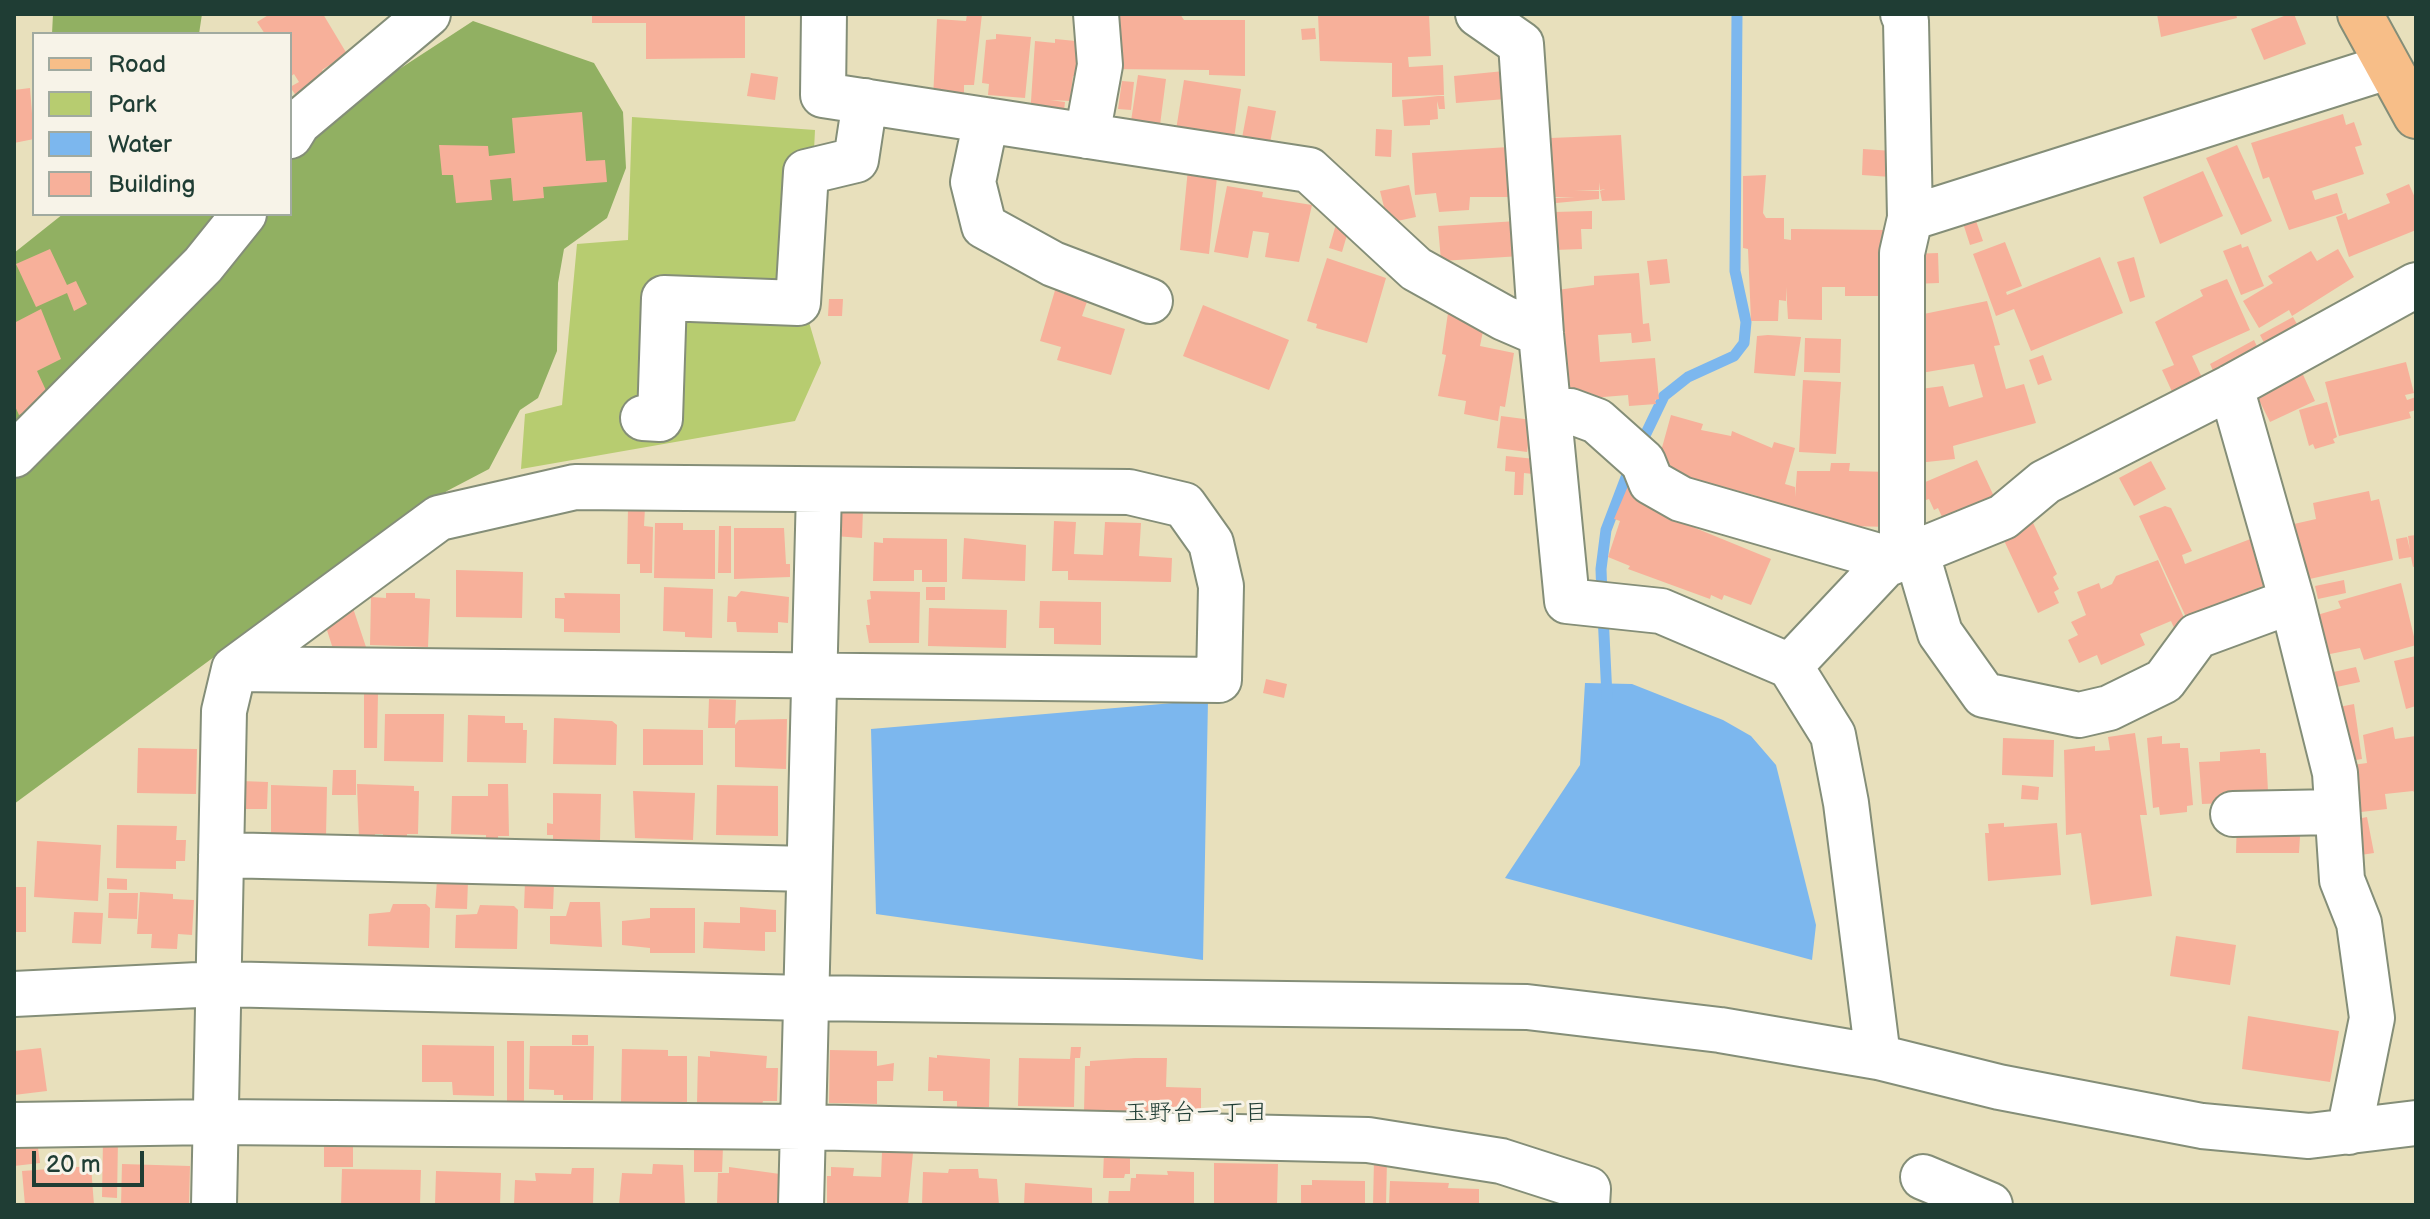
<!DOCTYPE html>
<meta charset="utf-8">
<style>
body{margin:0}
#map{position:relative;width:2430px;height:1219px;overflow:hidden;background:#e8e0bc;font-family:"Balsamiq Sans",sans-serif}
canvas{display:block}
.frame{position:absolute;inset:0;border:16px solid #1f3d34;pointer-events:none}
.legend{position:absolute;left:32px;top:32px;width:260px;height:184px;box-sizing:border-box;background:#f7f3e8;border:2px solid #a1aaa0;margin:0;padding:10px 14px;list-style:none;font-size:24px;color:#1f3d34}
.legend li{display:flex;align-items:center;gap:16px;height:40px}
.legend b{width:40px;border:2px solid #a1aaa0}
.scale{position:absolute;left:32px;top:1151px;width:112px;height:36px;box-sizing:border-box;border:4px solid #1f3d34;border-top:0;padding-left:10px;font-size:24px;line-height:28px;white-space:nowrap;color:#1f3d34;-webkit-text-stroke:6px #f7f3e8;paint-order:stroke}
</style>
<div id="map">
<canvas width="2430" height="1219"></canvas>
<div class="frame"></div>
<ul class="legend">
<li><b style="height:10px;background:#f7be88"></b>Road</li>
<li><b style="height:22px;background:#b7cc70"></b>Park</li>
<li><b style="height:22px;background:#7cb7ee"></b>Water</li>
<li><b style="height:22px;background:#f7b09a"></b>Building</li>
</ul>
<div class="scale">20 m</div>
</div>
<script>
const ctx = document.querySelector('canvas').getContext('2d');
ctx.lineJoin = 'round';
function paint(path, color) { ctx.fillStyle = color; ctx.fill(path, 'evenodd'); }
const poly = rows => new Path2D(rows.map(r => 'M' + r).join(''));
function strokePath(path, color, width, dash) { ctx.strokeStyle = color; ctx.lineWidth = width; ctx.lineCap = dash ? 'butt' : 'round'; ctx.setLineDash(dash || []); ctx.stroke(path); }
function drawText(font, color, halo, rows, align = 'center') {
  ctx.font = font + ' "Balsamiq Sans","Klee One",sans-serif'; ctx.lineWidth = 6; ctx.setLineDash([]); ctx.textBaseline = 'middle'; ctx.strokeStyle = halo; ctx.fillStyle = color; for (const [text, x, y, turn = 0] of rows) {
    ctx.save(); ctx.translate(x, y); ctx.rotate((+turn || 0) * Math.PI / 180); ctx.textAlign = isNaN(turn) ? turn : align; if (halo) ctx.strokeText(text, 0, 0); ctx.fillText(text, 0, 0); ctx.restore();
  }
}
const green = poly([
 [632,117,815,130,806,312,821,363,795,421,521,469,525,414,562,405,577,244,628,240]
]);
const forest = poly([
 [53,14,202,14,199,34,52,34],
 [473,21,594,63,623,112,626,168,607,218,564,249,558,283,557,351,538,398,520,410,489,469,447,491,346,560,14,804,14,253,63,214,290,214,290,146,358,96]
]);
const water = poly([
 [1585,683,1632,684,1723,720,1751,736,1776,765,1816,925,1812,960,1505,878,1580,765],
 [1208,700,1203,960,876,914,871,729]
]);
const stream = poly([
 [1639,448,1664,396,1688,377,1734,356,1744,343,1746,322,1735,271,1737,14],
 [1602,597,1601,569,1606,530,1630,467],
 [1603,614,1607,697]
]);
const building = poly([
 [270,14,323,14,347,54,322,70,326,77,297,97,290,87,299,82,294,74,290,77,290,34,265,34,257,22],
 [592,14,745,14,745,58,646,59,646,23,592,23],
 [967,14,982,14,974,85,964,85,964,99,933,98,937,19,966,21],
 [1153,14,1180,14,1184,20,1245,20,1245,76,1209,75,1209,70,1108,69,1108,16],
 [1318,14,1429,14,1431,56,1408,57,1409,67,1443,65,1444,95,1392,97,1392,63,1320,61],
 [2157,14,2236,14,2237,18,2161,37],
 [2289,14,2294,14,2306,44,2264,60,2251,29],
 [1315,28,1316,39,1302,40,1301,29],
 [996,34,1031,37,1025,98,988,95,989,84,982,83,986,40,996,39],
 [1055,39,1086,42,1083,77,1073,76,1070,101,1050,100,1065,102,1063,120,1030,116,1035,41,1055,43],
 [1504,71,1506,99,1456,103,1454,76],
 [751,73,778,77,775,100,747,96],
 [1138,75,1166,79,1160,125,1131,121],
 [1184,80,1241,89,1234,139,1176,130],
 [1122,81,1134,82,1131,110,1118,109],
 [30,88,34,139,14,143,14,90],
 [1438,96,1444,96,1445,109,1439,109,1437,101,1438,119,1430,120,1430,125,1404,126,1402,100],
 [1248,106,1276,111,1270,143,1242,138],
 [582,112,586,161,605,160,607,182,543,187,544,198,513,201,511,178,490,180,492,200,456,203,453,175,442,175,439,145,488,146,489,156,515,153,512,118],
 [2343,114,2346,125,2354,122,2362,145,2355,147,2364,174,2312,191,2315,200,2337,193,2343,213,2289,230,2269,177,2263,179,2251,143],
 [1376,129,1392,130,1391,157,1375,156],
 [1621,135,1625,200,1602,201,1600,191,1605,189,1600,190,1599,182,1599,190,1574,191,1599,191,1599,199,1556,203,1555,198,1575,197,1555,197,1551,138],
 [2237,145,2272,221,2241,235,2206,158],
 [1509,147,1512,197,1470,197,1469,210,1439,212,1436,193,1415,195,1412,153],
 [1863,149,1893,151,1891,177,1862,175],
 [1188,169,1217,177,1209,254,1180,250],
 [2203,171,2223,216,2160,244,2143,197],
 [1766,175,1763,213,1766,218,1784,218,1784,239,1791,240,1791,229,1885,230,1888,296,1845,296,1845,287,1822,287,1822,320,1788,319,1786,287,1786,301,1779,300,1778,321,1751,321,1748,249,1743,248,1743,176],
 [2409,184,2416,200,2416,230,2349,257,2336,217,2346,213,2348,220,2390,203,2386,194],
 [1409,185,1416,217,1388,223,1380,191],
 [1227,186,1263,192,1262,197,1312,205,1299,262,1265,257,1269,233,1253,231,1248,258,1214,252],
 [1592,211,1592,229,1581,229,1582,249,1555,250,1554,212],
 [1974,215,1983,241,1970,245,1962,220],
 [1337,221,1350,225,1342,252,1329,248],
 [1517,221,1521,256,1441,261,1438,226],
 [2005,242,2022,286,2006,292,2007,295,2100,257,2123,313,2031,351,2014,309,1996,316,1973,254],
 [2241,244,2242,248,2248,246,2264,286,2241,295,2223,251],
 [50,249,67,285,76,281,87,304,74,311,67,293,36,307,16,264],
 [2338,249,2354,277,2292,316,2289,310,2259,328,2243,301,2273,283,2268,276,2311,251,2317,261],
 [1938,253,1939,283,1912,284,1910,254],
 [2134,257,2145,297,2130,302,2117,262],
 [1327,258,1386,278,1367,343,1316,328,1317,324,1307,321],
 [1667,259,1670,283,1650,285,1647,261],
 [1639,273,1643,324,1649,323,1651,341,1632,343,1631,333,1598,335,1600,362,1655,358,1659,399,1655,400,1656,404,1629,406,1628,395,1566,400,1557,290,1594,285,1594,276],
 [2227,279,2250,330,2192,356,2205,384,2175,398,2162,370,2174,365,2155,322,2203,296,2200,290],
 [1056,287,1089,296,1082,316,1125,329,1111,375,1057,360,1061,347,1040,341],
 [829,299,843,299,842,316,828,316],
 [1987,301,2000,345,1994,346,2006,389,2024,384,2036,423,1953,446,1955,459,1917,463,1913,390,1943,386,1949,407,1983,397,1974,364,1921,373,1914,316],
 [1203,305,1289,340,1269,390,1183,356],
 [1449,306,1485,321,1480,346,1514,353,1505,407,1500,406,1498,421,1464,414,1466,401,1438,396,1446,355,1442,354],
 [41,309,61,359,37,371,50,399,19,415,14,404,14,323],
 [2293,317,2302,333,2269,352,2260,335],
 [1768,335,1801,337,1795,376,1754,373,1757,336],
 [1805,338,1841,339,1840,373,1804,372],
 [2254,340,2262,357,2215,375,2210,364],
 [2043,355,2052,380,2038,385,2029,360],
 [2406,362,2414,393,2405,395,2407,400,2416,397,2416,410,2409,412,2411,418,2339,436,2325,382],
 [2300,368,2315,401,2270,422,2254,390],
 [1803,380,1841,382,1836,454,1799,452],
 [2327,402,2337,437,2333,439,2335,443,2315,449,2313,444,2309,446,2299,410],
 [1671,415,1703,424,1701,430,1731,436,1732,431,1772,448,1774,442,1795,448,1785,484,1795,487,1795,497,1797,471,1830,471,1831,463,1850,463,1849,471,1891,472,1889,527,1811,525,1752,514,1757,496,1713,484,1708,502,1658,462],
 [1501,416,1532,420,1527,452,1497,448],
 [1506,456,1535,459,1533,474,1524,473,1523,495,1514,495,1515,472,1505,471],
 [1977,460,1998,505,1946,526,1938,508,1934,510,1929,499,1923,501,1923,483],
 [2151,461,2166,489,2134,506,2119,478],
 [1631,479,1664,504,1661,514,1771,559,1751,605,1724,595,1722,600,1711,595,1710,599,1628,569,1630,566,1608,557,1620,521,1614,519],
 [2369,491,2371,501,2379,499,2393,560,2301,581,2283,513,2291,511,2294,524,2316,519,2313,503],
 [2165,506,2171,508,2192,551,2182,555,2185,564,2261,535,2279,580,2242,594,2243,598,2192,630,2139,516],
 [628,508,645,508,644,526,653,527,652,573,640,573,640,564,627,564],
 [835,509,863,509,862,538,834,536],
 [2028,512,2057,574,2053,577,2059,589,2054,592,2059,603,2038,613,2000,532],
 [1054,521,1076,522,1074,554,1103,555,1105,522,1141,523,1139,556,1172,558,1171,582,1068,580,1068,571,1052,571],
 [655,523,683,523,683,530,715,530,715,579,654,578],
 [719,526,731,526,731,573,718,573],
 [734,528,784,528,786,564,790,564,790,577,734,579],
 [2416,535,2416,566,2413,567,2411,557,2399,559,2396,539,2407,537,2410,550,2408,536],
 [883,538,947,539,947,582,922,582,922,570,914,570,914,581,873,581,874,542,883,543],
 [964,538,1026,545,1025,581,962,579],
 [2158,560,2190,631,2178,637,2171,621,2140,634,2145,645,2101,665,2097,655,2079,663,2068,640,2078,635,2071,622,2086,615,2077,592,2099,583,2101,589,2112,584,2116,576],
 [456,570,523,572,522,618,456,617],
 [2344,580,2346,593,2318,599,2315,586],
 [2401,583,2416,645,2364,660,2360,648,2320,656,2317,615,2341,608,2338,601],
 [664,587,713,589,712,638,685,637,685,632,663,631],
 [926,587,945,587,945,600,926,600],
 [741,591,789,597,788,623,778,622,778,633,737,632,736,622,727,622,728,596,736,597],
 [870,591,920,592,919,643,869,643,866,625,870,625,867,600,871,599],
 [386,593,415,593,415,598,430,599,428,647,370,645,371,597,386,598],
 [564,593,620,594,620,633,564,632,564,619,555,618,555,598,565,598],
 [1040,601,1101,602,1101,645,1054,644,1054,628,1039,628],
 [353,608,367,650,333,649,326,627],
 [929,608,1007,610,1006,648,928,646],
 [2416,656,2416,706,2406,709,2394,661],
 [2356,667,2360,682,2332,688,2329,673],
 [1266,679,1287,684,1284,698,1263,693],
 [364,693,378,693,377,748,364,748],
 [709,699,736,700,735,725,739,720,787,719,786,769,735,767,735,728,708,728],
 [2354,704,2362,759,2338,763,2329,709],
 [385,714,444,714,443,762,384,761],
 [468,715,505,716,505,723,523,723,523,730,527,730,526,763,467,762],
 [554,718,612,721,617,725,616,765,553,764],
 [2393,727,2395,739,2416,736,2416,794,2413,791,2385,794,2387,809,2352,813,2345,766,2367,763,2363,735],
 [643,729,703,730,703,765,643,765],
 [2135,733,2147,815,2140,815,2152,896,2091,905,2081,833,2066,835,2064,750,2095,746,2095,751,2110,750,2108,737],
 [2162,736,2162,744,2180,743,2180,748,2188,748,2193,805,2187,806,2187,812,2160,815,2159,807,2153,808,2147,738],
 [2003,738,2054,740,2053,777,2002,775],
 [138,748,197,749,196,794,137,793],
 [2260,749,2260,753,2266,753,2268,791,2256,791,2256,802,2202,804,2199,762,2220,761,2220,752],
 [333,770,356,770,356,795,332,795],
 [241,781,268,782,267,809,240,809],
 [357,784,414,786,414,791,419,791,418,834,407,834,407,839,383,838,383,834,375,834,375,839,359,839],
 [488,784,508,784,509,836,498,836,498,840,486,839,486,835,451,834,452,796,488,796],
 [271,785,327,787,326,837,271,837],
 [717,785,778,786,778,836,716,835],
 [2022,785,2039,787,2038,800,2021,799],
 [633,791,695,793,693,840,635,838],
 [553,793,601,794,600,840,553,839,553,835,547,835,547,823,553,824],
 [2367,817,2374,853,2354,856,2342,822],
 [2237,819,2301,821,2299,853,2236,853],
 [2004,823,2004,827,2057,823,2061,875,1988,881,1985,833,1989,833,1988,824],
 [117,825,177,826,176,840,186,840,185,861,176,861,176,869,116,868],
 [37,841,101,845,98,901,34,897],
 [107,878,127,879,127,890,107,889],
 [437,880,468,881,467,909,435,908],
 [525,882,554,883,553,909,524,908],
 [14,887,26,887,26,932,14,932],
 [140,892,173,894,173,899,194,900,192,935,178,934,177,949,151,948,152,934,137,934],
 [109,893,138,893,137,919,108,918],
 [570,902,600,902,602,947,550,944,550,916,566,916],
 [393,904,426,904,430,908,429,948,368,946,369,914,390,912],
 [480,905,514,906,518,910,517,949,455,948,456,915,477,914],
 [740,907,776,910,776,932,765,932,765,951,703,948,704,922,740,923],
 [650,908,695,908,695,953,650,953,650,948,622,945,622,921,650,918],
 [74,912,103,913,101,944,72,943],
 [2176,936,2236,945,2230,985,2170,976],
 [2248,1016,2339,1031,2330,1082,2242,1069],
 [572,1035,588,1035,588,1045,572,1045],
 [507,1041,524,1041,524,1101,507,1101],
 [422,1045,494,1046,494,1096,453,1095,452,1082,422,1082],
 [530,1046,594,1046,593,1100,563,1100,563,1095,554,1095,554,1090,529,1089],
 [1071,1047,1081,1047,1080,1058,1075,1058,1074,1107,1018,1106,1019,1058,1070,1059],
 [41,1048,47,1091,14,1095,14,1051],
 [622,1049,668,1050,668,1056,687,1056,687,1103,621,1102],
 [830,1050,877,1051,877,1066,894,1063,893,1081,877,1081,877,1104,829,1103],
 [710,1051,767,1056,766,1068,778,1068,777,1101,763,1101,762,1105,697,1103,698,1056,710,1057],
 [937,1055,990,1059,989,1107,957,1107,957,1101,943,1101,943,1091,928,1091,929,1057,937,1058],
 [1135,1058,1167,1058,1166,1087,1201,1088,1201,1115,1084,1112,1085,1066,1090,1066,1090,1061],
 [37,1140,40,1163,14,1166,14,1143],
 [103,1140,118,1140,117,1198,102,1197],
 [324,1140,353,1140,353,1167,324,1167],
 [694,1147,723,1147,722,1172,694,1172],
 [882,1152,913,1153,908,1205,827,1205,827,1176,831,1176,831,1167,854,1168,853,1176,881,1177],
 [1104,1152,1130,1152,1130,1174,1125,1174,1124,1178,1103,1178],
 [1374,1160,1387,1160,1386,1205,1373,1205],
 [1214,1163,1278,1164,1277,1205,1214,1205],
 [122,1164,190,1166,189,1205,121,1205],
 [653,1164,683,1165,685,1205,619,1205,622,1173,652,1174],
 [91,1166,94,1205,25,1205,22,1171],
 [729,1167,780,1174,779,1205,717,1205,718,1173,729,1173],
 [572,1168,594,1168,593,1205,514,1205,515,1180,536,1181,535,1173,571,1174],
 [342,1169,421,1170,420,1205,341,1205],
 [949,1169,978,1169,979,1178,997,1179,999,1205,922,1205,923,1172,948,1173],
 [436,1171,501,1173,500,1205,435,1205],
 [1167,1171,1194,1172,1194,1205,1108,1205,1109,1191,1130,1191,1131,1178,1136,1178,1136,1174,1168,1175],
 [1312,1180,1365,1181,1365,1205,1301,1205,1301,1185,1312,1185],
 [1390,1181,1449,1183,1448,1188,1479,1189,1479,1205,1389,1205],
 [1025,1183,1092,1188,1092,1205,1024,1205]
]);
const minor = poly([
 [824,14,823,95,1309,170,1416,269,1504,318,1541,334],
 [1478,14,1521,44,1541,334,1567,601,1661,611,1790,666,1833,735,1846,803,1878,1057],
 [986,120,973,182,984,226,1053,264,1150,301],
 [290,136,298,123,428,14],
 [1087,136,1100,65,1096,14],
 [1910,218,2387,67],
 [2231,387,2292,601,2335,773,2342,880,2359,923,2372,1018,2349,1132],
 [1549,411,1570,411,1597,421,1643,462,1651,482,1681,499,1875,555,1885,565],
 [643,418,660,419,664,298,798,303,806,172,856,160,865,101],
 [14,455,203,265,244,214],
 [1916,551,1940,633,1984,695,2079,715,2109,708,2164,681,2197,636,2292,601],
 [1902,556,1902,253,1910,218,1906,21,1903,14],
 [1790,666,1885,565,2003,517,2045,482,2231,387,2416,285],
 [2233,814,2336,812],
 [221,855,809,869],
 [14,994,219,984,806,998,1527,1007,1720,1030,1878,1057,1999,1087,2202,1126,2309,1136,2416,1123],
 [14,1125,216,1122,802,1127,1368,1140,1501,1161,1588,1189,1587,1205],
 [1923,1177,1990,1205],
 [214,1205,224,711,234,669,439,518,575,487,1129,492,1184,505,1211,543,1221,586,1219,680,234,669],
 [801,1205,819,490]
]);
const major = poly([
 [2360,14,2416,116]
]);
const neighbourhoodNames = [
 ["玉野台一丁目",1196,1114]
];
paint(green, '#b7cc70');
paint(forest, '#91b062');
paint(water, '#7cb7ee');
strokePath(stream, '#7cb7ee', 11);
paint(building, '#f7b09a');
strokePath(minor, '#848e78', 48);
strokePath(major, '#848e78', 48);
strokePath(minor, '#fff', 44);
strokePath(major, '#f7be88', 44);
drawText('24px', '#1f3d34', '#f7f3e8', neighbourhoodNames);
</script>
